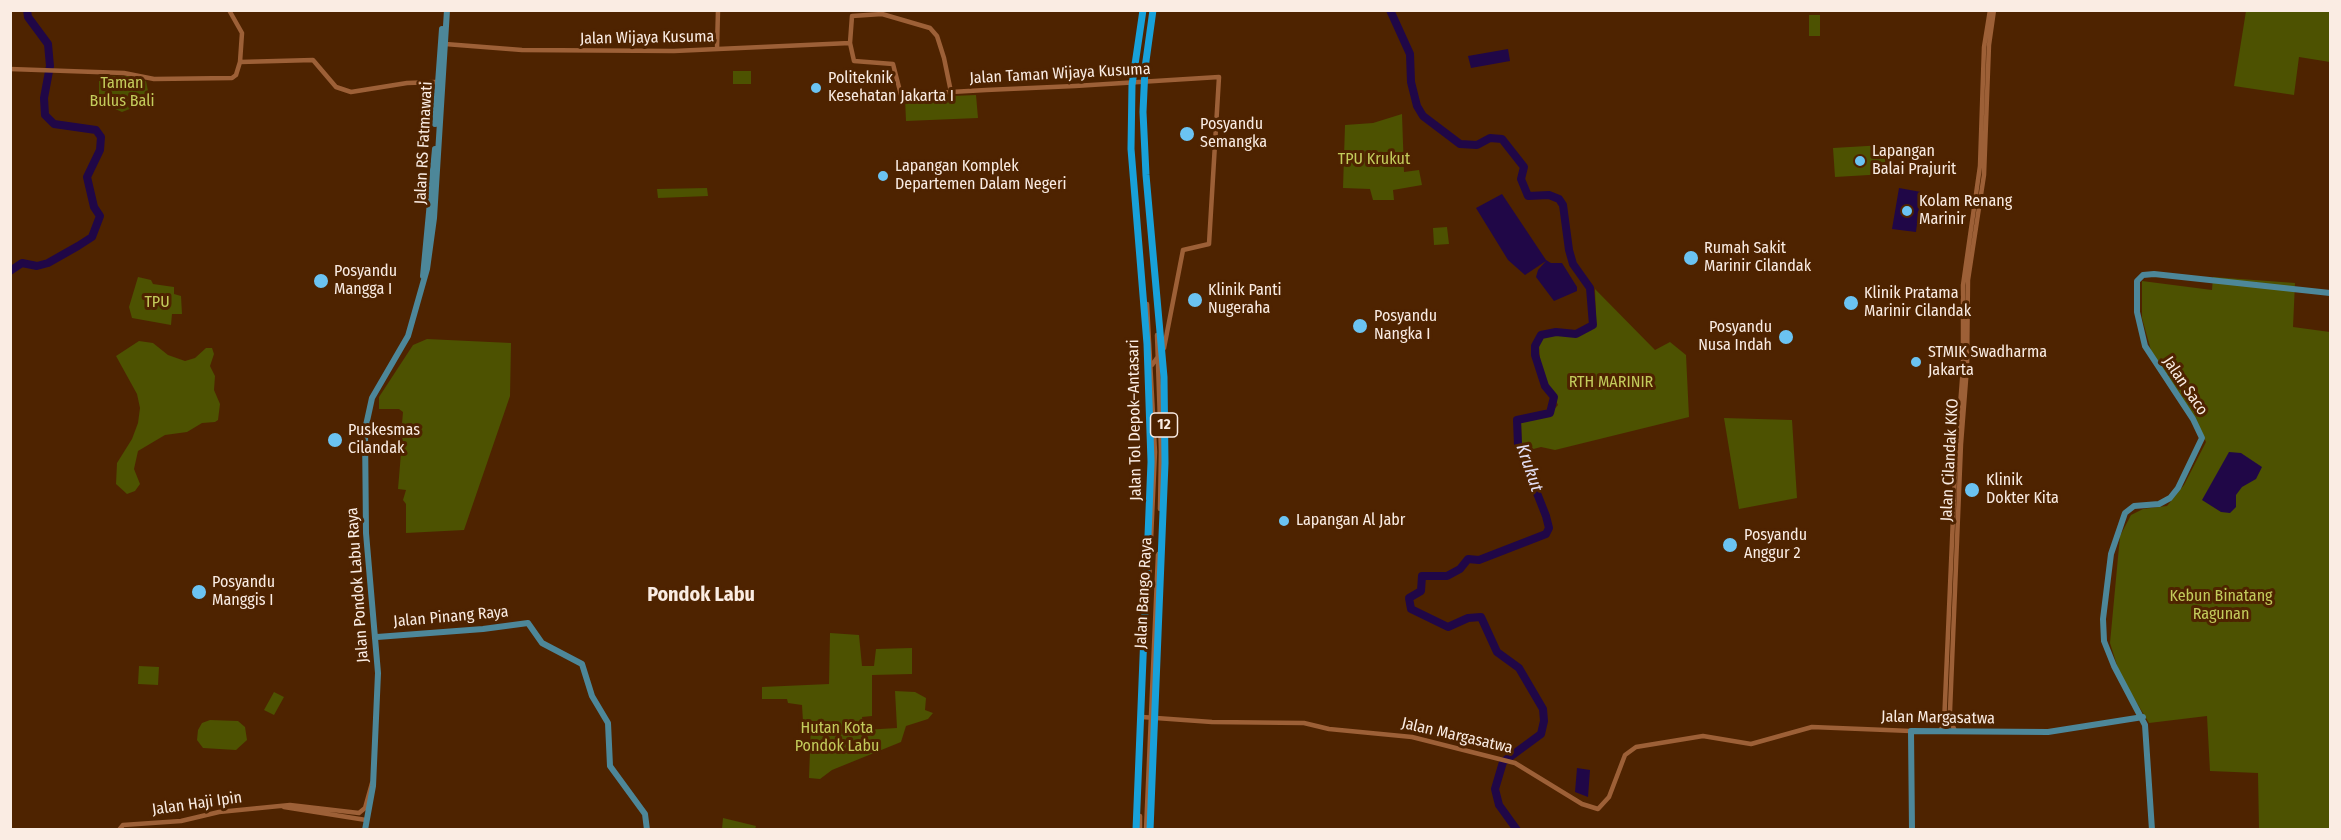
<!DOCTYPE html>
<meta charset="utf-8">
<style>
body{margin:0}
#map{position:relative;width:2341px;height:840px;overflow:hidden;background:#4e2300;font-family:"Fira Sans Condensed",sans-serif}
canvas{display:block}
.frame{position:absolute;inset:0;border:12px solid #faece3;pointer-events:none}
</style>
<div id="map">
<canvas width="2341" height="840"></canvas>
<div class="frame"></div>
</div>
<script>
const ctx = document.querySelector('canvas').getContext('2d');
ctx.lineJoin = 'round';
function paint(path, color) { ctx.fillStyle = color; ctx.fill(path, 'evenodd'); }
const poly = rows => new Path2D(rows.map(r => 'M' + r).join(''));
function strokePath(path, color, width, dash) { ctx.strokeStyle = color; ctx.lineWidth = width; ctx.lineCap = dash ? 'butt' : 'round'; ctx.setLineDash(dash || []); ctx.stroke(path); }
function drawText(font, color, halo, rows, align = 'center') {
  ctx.font = font + ' "Fira Sans Condensed",sans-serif'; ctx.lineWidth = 6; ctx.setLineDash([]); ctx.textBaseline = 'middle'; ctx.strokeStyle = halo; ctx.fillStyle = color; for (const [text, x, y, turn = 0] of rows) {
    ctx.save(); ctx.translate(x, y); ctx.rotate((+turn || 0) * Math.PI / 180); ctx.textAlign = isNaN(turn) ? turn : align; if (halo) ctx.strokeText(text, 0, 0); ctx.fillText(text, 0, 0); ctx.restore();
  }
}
const green = poly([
 [2246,11,2330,11,2330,62,2299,57,2294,95,2234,86],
 [1809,15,1820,15,1820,36,1809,36],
 [733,71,751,71,751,84,733,84],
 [99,76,129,76,146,81,150,101,122,112,99,102],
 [976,95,978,118,906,121,905,98],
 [1402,114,1404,172,1419,170,1422,185,1393,190,1394,200,1373,200,1370,189,1343,188,1345,125,1373,123],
 [1884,145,1886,174,1835,177,1833,148],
 [707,188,708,196,658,198,657,189],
 [1447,227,1449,244,1434,245,1433,228],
 [138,277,151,280,153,284,174,287,174,294,181,296,182,314,172,314,171,325,132,318,129,307],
 [2213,277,2295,283,2293,327,2330,332,2330,829,2259,829,2258,773,2210,771,2207,716,2149,723,2120,675,2110,643,2120,536,2131,515,2143,509,2167,506,2184,485,2206,442,2193,414,2152,354,2142,318,2142,281,2212,290],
 [1595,289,1655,350,1670,342,1686,355,1689,417,1555,450,1541,447,1522,452,1521,422,1549,415,1558,405,1541,370,1538,333,1589,330,1596,318],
 [427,339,511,343,510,396,464,530,406,533,406,504,403,500,406,490,398,489,401,453,395,443,396,436,401,436,403,412,399,409,379,409,379,397,413,345],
 [139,341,153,343,168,355,185,361,195,358,206,348,212,348,214,354,210,366,215,376,214,390,220,404,218,420,215,422,202,423,187,432,165,435,138,451,134,469,140,484,135,491,127,494,116,484,117,463,132,439,138,423,140,408,137,394,116,356],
 [1724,418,1792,420,1797,498,1739,509],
 [830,633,859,635,862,666,874,666,876,649,912,648,912,674,872,675,872,716,862,717,864,730,897,728,895,691,915,692,926,698,925,710,933,713,928,719,906,726,901,742,832,770,820,779,809,778,811,724,803,722,802,705,788,703,787,699,762,699,762,687,829,684],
 [139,666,159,667,158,685,138,684],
 [274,692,284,697,274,715,264,710],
 [210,720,238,721,245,727,247,740,236,750,203,748,197,740,198,730,202,723],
 [723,818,756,826,755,829,722,829]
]);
const water = poly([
 [1508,49,1510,61,1471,68,1468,56],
 [1899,188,1921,192,1916,232,1892,229],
 [1502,194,1546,260,1551,263,1562,263,1577,287,1577,291,1554,301,1536,277,1538,270,1546,261,1525,275,1508,260,1476,208],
 [2229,452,2241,453,2262,467,2256,479,2242,487,2236,495,2236,507,2230,513,2221,512,2202,500],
 [1577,768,1590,770,1588,797,1575,792]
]);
const river = poly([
 [1390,10,1410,54,1411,82,1417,106,1423,116,1460,144,1477,145,1490,138,1502,139,1524,167,1521,179,1528,196,1549,195,1559,199,1563,205,1569,250,1573,264,1590,288,1593,325,1576,334,1556,332,1541,335,1535,346,1535,355,1545,386,1554,397,1550,413,1517,420,1518,445,1546,516,1549,528,1546,534,1479,560,1468,559,1460,569,1447,576,1422,576,1421,591,1409,598,1411,609,1448,627,1468,618,1481,617,1497,652,1519,668,1543,709,1544,721,1541,734,1503,762,1495,789,1499,805,1517,830],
 [10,271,22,263,37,266,48,263,78,246,92,237,100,216,94,207,87,177,100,150,101,137,96,130,54,124,45,115,44,98,50,66,48,44,28,17,27,10]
]);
const minor = poly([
 [445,44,522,50,674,51,850,43],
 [717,49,718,10],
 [240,62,313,60,336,87,351,92,407,83,436,82],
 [10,69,124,73,154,79,232,78,236,75,240,62,242,33,229,10],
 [951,92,944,58,937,36,930,28,882,14,852,16,850,43,854,61,893,64,901,95,951,92,986,90,1075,86,1219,77,1209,244,1183,250,1164,348,1152,365],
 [1147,304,1155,452,1149,583],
 [1157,335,1161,451,1160,509],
 [1142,717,1212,722,1304,723,1329,729,1412,737,1515,763,1582,804,1598,809,1609,797,1625,755,1636,747,1703,736,1751,744,1812,727,1911,731],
 [1940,731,1944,724,1955,472,1963,367,1963,285,1980,166,1984,47,1990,10],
 [1955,731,1951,722,1950,711,1961,444,1967,367,1968,280,1984,175,1989,45,1994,10],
 [284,807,366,820],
 [1140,816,1140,830],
 [119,830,123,825,181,821,219,812,290,805,359,813,365,808,372,783],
 [1146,830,1158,554]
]);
const major = poly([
 [435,124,442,29],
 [423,276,435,149],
 [377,637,483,629,528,623,542,643,582,664,592,696,608,723,610,766,645,814,647,830],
 [365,830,373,786,378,673,366,533,365,430,372,398,408,336,427,269,434,218,447,10],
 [1912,830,1911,731,2048,732,2143,717],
 [2152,830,2145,725,2114,666,2104,641,2103,619,2111,554,2125,513,2134,506,2159,504,2170,498,2178,488,2202,438,2193,419,2145,346,2137,312,2137,281,2143,275,2154,274,2330,293]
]);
const highway = poly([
 [1136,830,1151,462,1147,344,1131,149,1132,85,1143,10],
 [1150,830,1165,463,1164,377,1146,175,1143,112,1145,68,1153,10]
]);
const markers = [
 [816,88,6,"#6bc3f2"],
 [1187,134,8,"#6bc3f2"],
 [1860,161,6,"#6bc3f2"],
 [883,176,6,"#6bc3f2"],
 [1907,211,6,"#6bc3f2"],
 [1691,258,8,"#6bc3f2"],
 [321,281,8,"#6bc3f2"],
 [1195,300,8,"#6bc3f2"],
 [1851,303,8,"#6bc3f2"],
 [1360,326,8,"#6bc3f2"],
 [1786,337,8,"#6bc3f2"],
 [1916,362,6,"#6bc3f2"],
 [335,440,8,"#6bc3f2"],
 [1972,490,8,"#6bc3f2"],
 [1284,521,6,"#6bc3f2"],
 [1730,545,8,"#6bc3f2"],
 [199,592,8,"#6bc3f2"]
];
const shields = [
 [1164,425,27]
];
const shieldNames = [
 ["12",1164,425]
];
const streetNames = [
 ["Jalan Wijaya Kusuma",647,38,-1],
 ["Jalan Taman Wijaya Kusuma",1060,74,-3],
 ["Jalan RS Fatmawati",424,143,-87],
 ["Jalan Saco",2185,386,56],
 ["Jalan Tol Depok–Antasari",1135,420,-91],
 ["Jalan Cilandak KKO",1950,460,-87],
 ["Jalan Pondok Labu Raya",358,585,-94],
 ["Jalan Bango Raya",1144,593,-87],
 ["Jalan Pinang Raya",451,617,-5],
 ["Jalan Margasatwa",1938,718,1],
 ["Jalan Margasatwa",1457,736,13],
 ["Jalan Haji Ipin",197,804,-8]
];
const poiNames = [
 ["Politeknik",828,79],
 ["Kesehatan Jakarta I",828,97],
 ["Posyandu",1200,125],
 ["Semangka",1200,143],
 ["Lapangan",1872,152],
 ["Balai Prajurit",1872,170],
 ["Lapangan Komplek",895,167],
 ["Departemen Dalam Negeri",895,185],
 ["Kolam Renang",1919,202],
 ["Marinir",1919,220],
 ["Rumah Sakit",1704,249],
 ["Marinir Cilandak",1704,267],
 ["Posyandu",334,272],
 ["Mangga I",334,290],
 ["Klinik Panti",1208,291],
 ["Nugeraha",1208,309],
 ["Klinik Pratama",1864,294],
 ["Marinir Cilandak",1864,312],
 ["Posyandu",1374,317],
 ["Nangka I",1374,335],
 ["Posyandu",1772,328,"right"],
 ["Nusa Indah",1772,346,"right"],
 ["STMIK Swadharma",1928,353],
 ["Jakarta",1928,371],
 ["Puskesmas",348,431],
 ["Cilandak",348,449],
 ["Klinik",1986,481],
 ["Dokter Kita",1986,499],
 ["Lapangan Al Jabr",1296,521],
 ["Posyandu",1744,536],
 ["Anggur 2",1744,554],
 ["Posyandu",212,583],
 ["Manggis I",212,601]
];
const parkNames = [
 ["Taman",122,84],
 ["Bulus Bali",122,102],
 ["TPU Krukut",1374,160],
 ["TPU",157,303],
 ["RTH MARINIR",1611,383],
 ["Kebun Binatang",2221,597],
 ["Ragunan",2221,615],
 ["Hutan Kota",837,729],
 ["Pondok Labu",837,747]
];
const waterNames = [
 ["Krukut",1529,468,71]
];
const quarterNames = [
 ["Pondok Labu",701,595]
];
paint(green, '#4d5201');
paint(water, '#200747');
strokePath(river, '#200747', 8);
strokePath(minor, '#9d6037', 4.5);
strokePath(major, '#4d8799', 6);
strokePath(highway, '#18a1da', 7);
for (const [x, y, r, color] of markers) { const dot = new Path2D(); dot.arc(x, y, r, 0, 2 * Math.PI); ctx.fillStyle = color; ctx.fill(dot); strokePath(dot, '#4e2300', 2); }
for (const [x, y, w] of shields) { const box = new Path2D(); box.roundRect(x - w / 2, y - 12, w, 24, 4.5); ctx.fillStyle = '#4e2300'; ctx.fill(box); strokePath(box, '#faece3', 1.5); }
drawText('bold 15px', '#faece3', null, shieldNames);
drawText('16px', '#faece3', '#4e2300', streetNames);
drawText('16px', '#faece3', '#4e2300', poiNames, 'left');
drawText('16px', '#c3cc5b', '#4e2300', parkNames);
drawText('italic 18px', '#e4e0f5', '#4e2300', waterNames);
drawText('bold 20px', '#faece3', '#4e2300', quarterNames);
</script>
